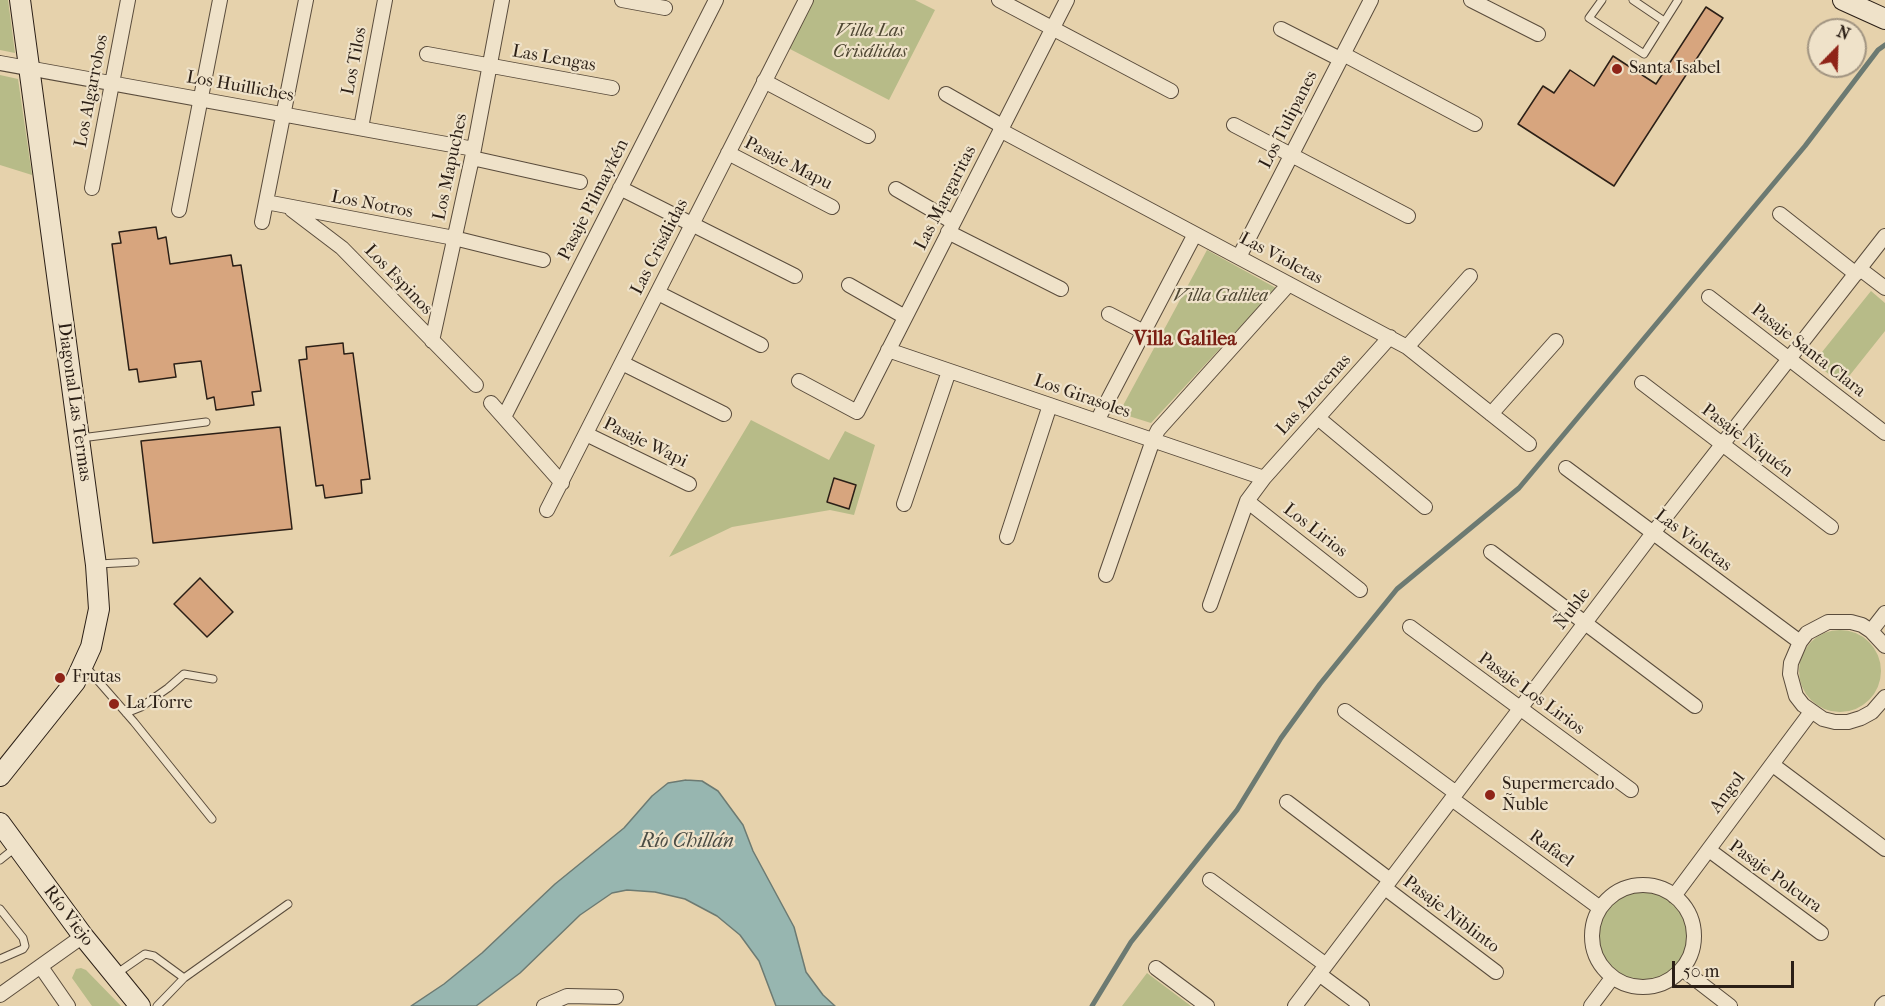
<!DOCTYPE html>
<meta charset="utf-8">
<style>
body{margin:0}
#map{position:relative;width:1885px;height:1006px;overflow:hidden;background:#e6d2ac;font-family:"IM FELL French Canon",serif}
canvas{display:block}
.north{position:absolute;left:1807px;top:18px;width:60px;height:60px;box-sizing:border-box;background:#efe2c9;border:2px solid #a19481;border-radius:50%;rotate:23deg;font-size:16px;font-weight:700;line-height:24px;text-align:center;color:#2b1f16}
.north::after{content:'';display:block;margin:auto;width:21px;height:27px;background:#8f2418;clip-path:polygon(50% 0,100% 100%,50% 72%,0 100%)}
.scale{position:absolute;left:1672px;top:961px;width:122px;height:27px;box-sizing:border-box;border:3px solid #2b1f16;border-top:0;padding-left:8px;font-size:18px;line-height:21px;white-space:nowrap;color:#2b1f16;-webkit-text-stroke:4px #efe2c9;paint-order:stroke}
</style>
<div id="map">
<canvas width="1885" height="1006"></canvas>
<div class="north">N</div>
<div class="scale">50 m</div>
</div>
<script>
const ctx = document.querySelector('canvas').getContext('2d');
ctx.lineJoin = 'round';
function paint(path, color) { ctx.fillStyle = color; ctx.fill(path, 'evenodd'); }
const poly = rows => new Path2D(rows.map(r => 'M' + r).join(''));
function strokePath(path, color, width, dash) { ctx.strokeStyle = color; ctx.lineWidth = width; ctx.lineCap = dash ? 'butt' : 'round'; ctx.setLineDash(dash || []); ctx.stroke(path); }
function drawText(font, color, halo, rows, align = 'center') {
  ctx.font = font + ' "IM FELL French Canon",serif'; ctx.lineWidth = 4.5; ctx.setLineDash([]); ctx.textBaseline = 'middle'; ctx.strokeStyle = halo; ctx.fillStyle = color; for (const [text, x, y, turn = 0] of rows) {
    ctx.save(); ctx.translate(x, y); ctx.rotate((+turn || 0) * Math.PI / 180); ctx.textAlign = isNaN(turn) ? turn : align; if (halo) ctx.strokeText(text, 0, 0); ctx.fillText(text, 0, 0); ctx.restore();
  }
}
const green = poly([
 [0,0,8,0,15,53,0,50],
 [813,0,915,0,935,10,889,100,788,48],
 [0,75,18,79,32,175,0,165],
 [1207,250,1276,288,1151,423,1119,413],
 [1871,291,1885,303,1885,331,1842,385,1814,362],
 [751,420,829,460,845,431,875,445,854,515,830,510,732,527,669,557],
 '1799 671a41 41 0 1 1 82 0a41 41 0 1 1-82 0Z',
 '1597 938a47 47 0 1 1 94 0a47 47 0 1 1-94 0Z',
 [81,968,86,970,121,1006,92,1006,72,978,76,969],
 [1147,973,1191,1006,1122,1006]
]);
const water = poly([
 [686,780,702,781,718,791,743,825,753,851,794,927,806,972,823,995,835,1006,776,1006,759,961,740,935,717,916,685,899,655,892,627,890,612,893,580,915,520,973,476,1006,411,1006,444,984,482,953,555,884,624,828,652,796,668,783,686,780]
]);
const stream = poly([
 [1092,1006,1131,942,1237,810,1281,738,1320,684,1397,589,1519,488,1805,146,1878,50,1885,45]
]);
const building = poly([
 [1706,7,1723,18,1614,186,1518,124,1543,86,1554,93,1570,70,1594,86,1613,56,1656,84,1706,7],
 [156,227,158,239,166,237,170,264,231,255,233,266,241,265,261,391,252,392,254,405,216,410,214,397,207,399,201,361,174,364,176,377,139,382,137,369,129,370,112,244,121,243,119,232,156,227],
 [343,343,344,354,353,353,370,479,361,480,362,493,325,498,323,485,316,486,299,360,307,359,306,347,343,343],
 [280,427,292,529,153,543,141,441,280,427],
 [834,478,856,485,849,509,827,502,834,478],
 [200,578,233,612,207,637,174,604,200,578]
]);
const service = poly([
 [1602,0,1589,18,1644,54,1678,0],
 [1633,0,1664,21],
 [81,438,206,422],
 [99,564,135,562],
 [86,667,134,722,212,819],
 [126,713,141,707,168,688,184,674,213,679],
 [0,860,15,848],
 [0,909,23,938,25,946,23,949,0,959],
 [116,974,145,954,154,956,184,978],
 [157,1006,184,978,288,904]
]);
const minor = poly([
 [622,0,665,8],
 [999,0,1171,91],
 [1471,0,1538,34],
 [1281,29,1340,59],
 [427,54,612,88],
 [1343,54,1475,124],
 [0,63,474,149],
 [764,81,868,136],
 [946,94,1002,126],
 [1234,125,1408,216],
 [361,128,385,0],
 [1000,130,1407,347,1529,444],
 [728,153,832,207],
 [472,158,580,182],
 [92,188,128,0],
 [620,188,795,276],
 [896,189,953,222],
 [266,202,454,238,543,260],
 [179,210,220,0],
 [292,210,342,248,476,385],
 [1780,214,1856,274],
 [262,222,306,0],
 [948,232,1061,289],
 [1239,257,1371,0],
 [1860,269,1885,288],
 [849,285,905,317],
 [658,293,761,345],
 [1709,297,1885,433],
 [1109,314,1144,332],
 [432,341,474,149,502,0],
 [1407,347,1470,276],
 [888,350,1264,478],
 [622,363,724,414],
 [799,381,857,412,1067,0],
 [1642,383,1831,527],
 [491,403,562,483],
 [1491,414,1556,341],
 [504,417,716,0],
 [1318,418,1425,507],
 [1097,421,1195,234],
 [586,434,689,484],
 [1566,468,1800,642],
 [1247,501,1360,590],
 [904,504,949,371],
 [547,510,806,0],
 [1007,537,1050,405],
 [1491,552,1695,706],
 [1106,575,1153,440,1158,430,1289,284],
 [1210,605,1247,501,1264,478,1390,337],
 [1410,627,1631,790],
 [1871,631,1885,613],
 [1885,646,1871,631,1862,625,1851,622,1828,622,1807,633,1800,642,1791,663,1790,674,1796,696,1803,705,1823,719,1835,722,1848,722,1861,718,1872,712,1885,697],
 [1345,711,1456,793],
 [1773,765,1885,849],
 [1452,799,1600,908],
 [1287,802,1390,880],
 [1709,850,1821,933],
 [1210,880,1326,965],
 '1592 936a51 51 0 1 1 102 0a51 51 0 1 1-102 0Z',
 [1385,888,1496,972],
 [1674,896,1811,712],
 [41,967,68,1006],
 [1156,968,1207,1006],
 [1682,969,1730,1006],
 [1319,974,1362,1006],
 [0,995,83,936],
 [544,1006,567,996,616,997],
 [1295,1006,1653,533,1885,236],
 [1591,1006,1612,978],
 [1882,1006,1885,1003]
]);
const secondary = poly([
 [1843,0,1885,19],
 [0,776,75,682,91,647,99,609,96,565,20,0],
 [0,823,83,936,140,1006]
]);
const markers = [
 [1617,69,6,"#8f2418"],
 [60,678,6,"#8f2418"],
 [114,704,6,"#8f2418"],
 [1490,795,6,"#8f2418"]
];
const parkNames = [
 ["Villa Las",870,32],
 ["Crisálidas",870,53],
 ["Villa Galilea",1221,297]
];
const streetNames = [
 ["Las Lengas",554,59,10],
 ["Los Tilos",355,61,-79],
 ["Los Huilliches",240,87,10],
 ["Los Algarrobos",92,91,-79],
 ["Los Tulipanes",1289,120,-63],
 ["Pasaje Mapu",788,164,27],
 ["Los Mapuches",451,167,-78],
 ["Las Margaritas",946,198,-63],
 ["Pasaje Pilmaykén",594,200,-63],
 ["Los Notros",372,205,11],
 ["Las Crisálidas",660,247,-63],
 ["Las Violetas",1281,259,28],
 ["Los Espinos",398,280,46],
 ["Pasaje Santa Clara",1808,351,38],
 ["Las Azucenas",1314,395,-48],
 ["Los Girasoles",1082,397,19],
 ["Diagonal Las Termas",74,402,82],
 ["Pasaje Ñiquén",1747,441,37],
 ["Pasaje Wapi",645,443,26],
 ["Los Lirios",1315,531,38],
 ["Las Violetas",1693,541,37],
 ["Ñuble",1573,609,-53],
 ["Pasaje Los Lirios",1531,694,36],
 ["Angol",1728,793,-53],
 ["Rafael",1551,849,36],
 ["Pasaje Polcura",1775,877,36],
 ["Pasaje Niblinto",1451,915,37],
 ["Río Viejo",68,916,53]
];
const poiNames = [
 ["Santa Isabel",1629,69],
 ["Frutas",72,678],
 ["La Torre",126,704],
 ["Supermercado",1502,785],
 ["Ñuble",1502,806]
];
const neighbourhoodNames = [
 ["Villa Galilea",1185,340]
];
const waterNames = [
 ["Río Chillán",687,842]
];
paint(green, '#b7bb88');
paint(water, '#97b6b0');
strokePath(water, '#6c7a72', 1.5);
strokePath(stream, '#6c7a72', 5);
paint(building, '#d7a57e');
strokePath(building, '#2b1f16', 1.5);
strokePath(service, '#5a4c3c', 9);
strokePath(minor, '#5a4c3c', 16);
strokePath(secondary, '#2b1f16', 22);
strokePath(service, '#efe2c9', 7);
strokePath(minor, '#efe2c9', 14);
strokePath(secondary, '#efe2c9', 20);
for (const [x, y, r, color] of markers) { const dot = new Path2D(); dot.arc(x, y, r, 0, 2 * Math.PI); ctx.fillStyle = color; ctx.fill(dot); strokePath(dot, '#efe2c9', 2); }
drawText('italic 18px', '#4e4632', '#efe2c9', parkNames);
drawText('18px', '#2b1f16', '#efe2c9', streetNames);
drawText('18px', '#2b1f16', '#efe2c9', poiNames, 'left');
drawText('bold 20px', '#7a1f14', '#efe2c9', neighbourhoodNames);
drawText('italic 20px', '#4b4c44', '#efe2c9', waterNames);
</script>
